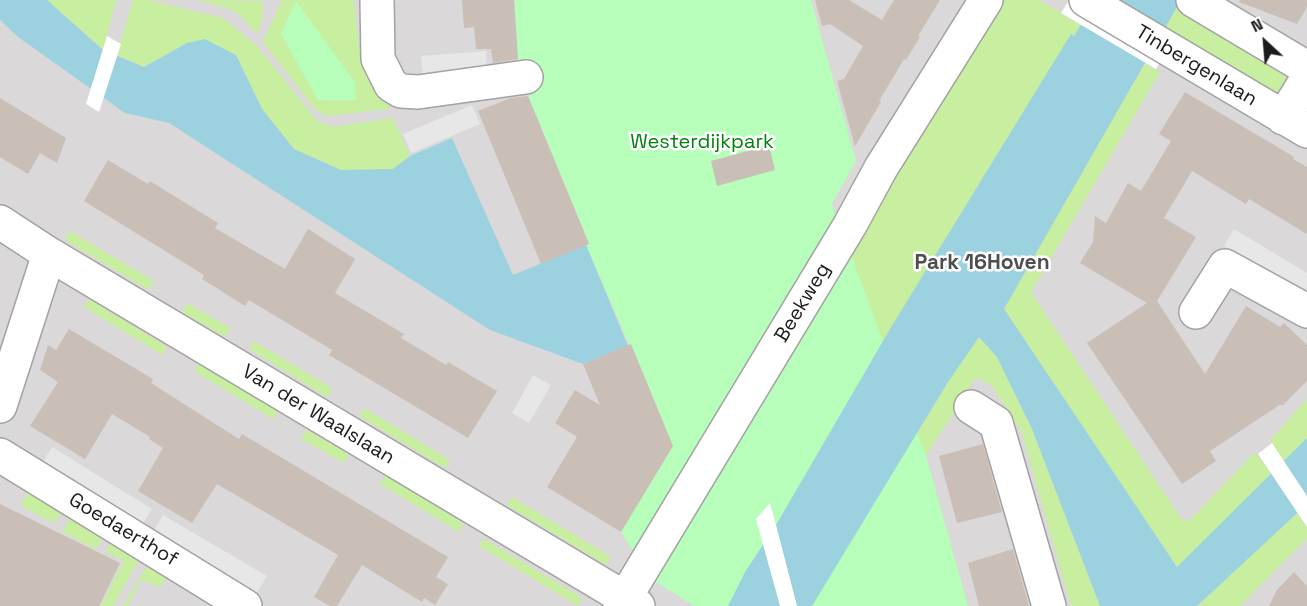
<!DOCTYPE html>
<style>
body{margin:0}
#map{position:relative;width:1307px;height:606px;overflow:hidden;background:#eee9e0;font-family:"Space Grotesk",sans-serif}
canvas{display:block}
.north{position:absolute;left:1235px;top:12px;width:60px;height:60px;-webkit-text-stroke:4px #fff;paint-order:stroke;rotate:334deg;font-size:16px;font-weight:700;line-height:24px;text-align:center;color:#1b1b1b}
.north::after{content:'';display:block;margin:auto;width:21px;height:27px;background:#1b1b1b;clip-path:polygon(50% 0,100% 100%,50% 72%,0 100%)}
</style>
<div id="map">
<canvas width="1307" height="606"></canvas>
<div class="north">N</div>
</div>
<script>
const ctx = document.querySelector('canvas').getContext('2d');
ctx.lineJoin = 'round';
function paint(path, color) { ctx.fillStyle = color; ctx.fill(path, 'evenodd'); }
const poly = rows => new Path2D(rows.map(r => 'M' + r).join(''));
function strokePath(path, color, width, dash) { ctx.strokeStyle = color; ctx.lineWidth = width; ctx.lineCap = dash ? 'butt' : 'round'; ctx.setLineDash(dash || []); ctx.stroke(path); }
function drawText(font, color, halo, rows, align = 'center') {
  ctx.font = font + ' "Space Grotesk",sans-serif'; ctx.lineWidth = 5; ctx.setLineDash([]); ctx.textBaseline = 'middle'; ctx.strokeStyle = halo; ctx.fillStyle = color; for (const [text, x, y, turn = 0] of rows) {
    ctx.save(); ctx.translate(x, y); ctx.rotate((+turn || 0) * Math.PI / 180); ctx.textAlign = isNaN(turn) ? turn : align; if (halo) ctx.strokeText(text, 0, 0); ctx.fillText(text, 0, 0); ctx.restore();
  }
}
const residential = poly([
 [0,0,1307,0,1307,606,0,606]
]);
const grass = poly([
 [47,0,116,0,103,50],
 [133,0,148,0,223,18,257,46,317,121,332,127,393,118,410,156,393,169,341,170,294,149,262,109,236,55,187,43,144,67,117,55],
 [198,0,262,1,263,16,257,34,240,15,227,8],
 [282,0,354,0,359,48,371,73,387,88,389,109,326,116,314,108,263,42],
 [1000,0,1039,0,1081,25,1074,37,1071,35,890,329,789,501,747,420],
 [1178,5,1284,71,1285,81,1281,89,1270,94,1163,32],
 [1144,64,1156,69,1159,74,1031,292,1182,520,1190,520,1255,452,1271,474,1177,568,1004,309],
 [70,231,154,281,149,290,65,240],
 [89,299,167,347,162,355,84,307],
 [187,303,230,328,225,337,182,312],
 [979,337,997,357,1032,429,1100,606,1071,606,1022,433,992,386,976,377,926,456,968,606,812,606,948,382],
 [254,341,332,388,327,397,249,349],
 [199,363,278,411,273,419,194,371],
 [1307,399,1307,438,1283,462,1272,443,1272,438],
 [364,408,450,460,445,468,359,416],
 [306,430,349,454,344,463,301,439],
 [385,475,463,523,459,532,380,484],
 [31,485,67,507,54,523,21,506],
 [512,497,611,557,606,565,507,505],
 [73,511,108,533,95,549,63,532],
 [1297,513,1307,528,1307,538,1240,606,1197,606],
 [113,536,142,554,113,606,101,606,124,560,106,552],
 [484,539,582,598,578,606,479,546],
 [152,558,172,570,160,587,141,580,128,606,123,606]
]);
const park = poly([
 [514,0,811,0,856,161,832,204,926,456,968,606,694,606,650,578,621,532,673,446,586,245,589,243,526,91,518,61],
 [296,1,354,81,356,100,318,100,281,34]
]);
const parking = poly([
 [486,51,487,69,423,74,421,56],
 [472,105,480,124,411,153,403,134],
 [1234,229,1307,273,1307,296,1224,246],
 [533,375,551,385,529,423,512,413],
 [52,447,152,509,141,526,41,465],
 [163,515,267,576,256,594,153,532]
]);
const water = poly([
 [0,0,47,0,103,50,144,67,187,43,205,39,236,55,262,109,294,149,341,170,393,169,410,156,452,138,513,275,586,245,628,346,583,364,490,330,169,123,125,113,18,37,0,20],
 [1096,0,1181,0,1004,309,1177,567,1307,438,1307,504,1197,606,1100,606,1032,429,997,357,979,337,948,382,812,606,728,606,745,572,776,525,890,329,1071,34,1074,36]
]);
const pier = poly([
 [1069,0,1110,0,1175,39,1156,69,1061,13],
 [107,36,121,44,99,112,86,104],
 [1272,443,1307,496,1307,527,1258,454],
 [770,503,776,525,797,606,780,606,756,519]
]);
const building = poly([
 [462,0,514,0,518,59,493,63,491,49,476,49,474,27,464,28],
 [815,0,849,0,882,20,894,0,940,0,918,36,920,37,906,60,904,59,879,101,881,102,855,146,837,81,844,79,863,46,830,24,822,26],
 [1240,0,1307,0,1307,7,1297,24,1239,2],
 [1185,92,1294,157,1293,159,1307,167,1307,234,1249,199,1246,204,1192,171,1164,218,1196,237,1157,301,1205,374,1246,306,1280,327,1284,323,1307,345,1307,381,1282,406,1281,404,1210,451,1216,461,1182,484,1087,343,1147,303,1080,263,1093,242,1095,216,1106,223,1128,183,1141,191,1171,141,1159,134],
 [528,96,589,244,541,264,478,111,511,98],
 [0,98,66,138,57,163,40,153,28,174,0,157],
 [769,145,775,170,717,186,711,161],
 [108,160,148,184,150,181,218,223,215,228,285,269,308,229,355,259,335,293,404,334,401,338,446,365,448,362,497,391,468,438,329,355,332,350,249,300,245,306,202,279,204,275,84,201],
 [69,329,153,379,151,383,239,439,242,434,448,557,436,577,448,584,435,605,424,598,422,602,362,565,337,606,330,606,314,597,338,555,217,484,192,523,138,491,163,448,149,439,150,437,112,414,85,459,30,426,58,382,40,370,48,345,56,350],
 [631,344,673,446,621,532,547,487,577,437,555,423,575,390,600,405,583,364],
 [983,444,1002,512,957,523,939,456],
 [0,504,120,563,99,606,0,606],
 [1013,549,1029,606,979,606,968,563],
 [1294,572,1307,586,1307,606,1269,606,1277,590]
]);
const minor = poly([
 [377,0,378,59,391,85,401,91,418,92,526,77],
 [1086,0,1307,131],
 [1193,0,1307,68],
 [1283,118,1307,79],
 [0,222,49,254,638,606],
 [1196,312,1225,266,1307,311],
 [0,406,49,254],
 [971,407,996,423,1049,606],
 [0,455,245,606],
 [620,606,850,225,881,168,986,0]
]);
const streetNames = [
 ["Tinbergenlaan",1196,66,31],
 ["Beekweg",803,303,-59],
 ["Van der Waalslaan",318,415,31],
 ["Goedaerthof",123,530,31]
];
const parkNames = [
 ["Westerdijkpark",702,143]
];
const neighbourhoodNames = [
 ["Park 16Hoven",982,263]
];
paint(residential, '#dad8d8');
paint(grass, '#c8eea0');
paint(park, '#b7febb');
paint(parking, '#e7e7e7');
paint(water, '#9cd2e0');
paint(pier, '#fff');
paint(building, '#cabfb6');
strokePath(minor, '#a2a2a2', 36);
strokePath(minor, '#fff', 33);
drawText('20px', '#1b1b1b', '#fff', streetNames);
drawText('20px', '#02810a', '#fff', parkNames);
drawText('bold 21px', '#4e4e4e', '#fff', neighbourhoodNames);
</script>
